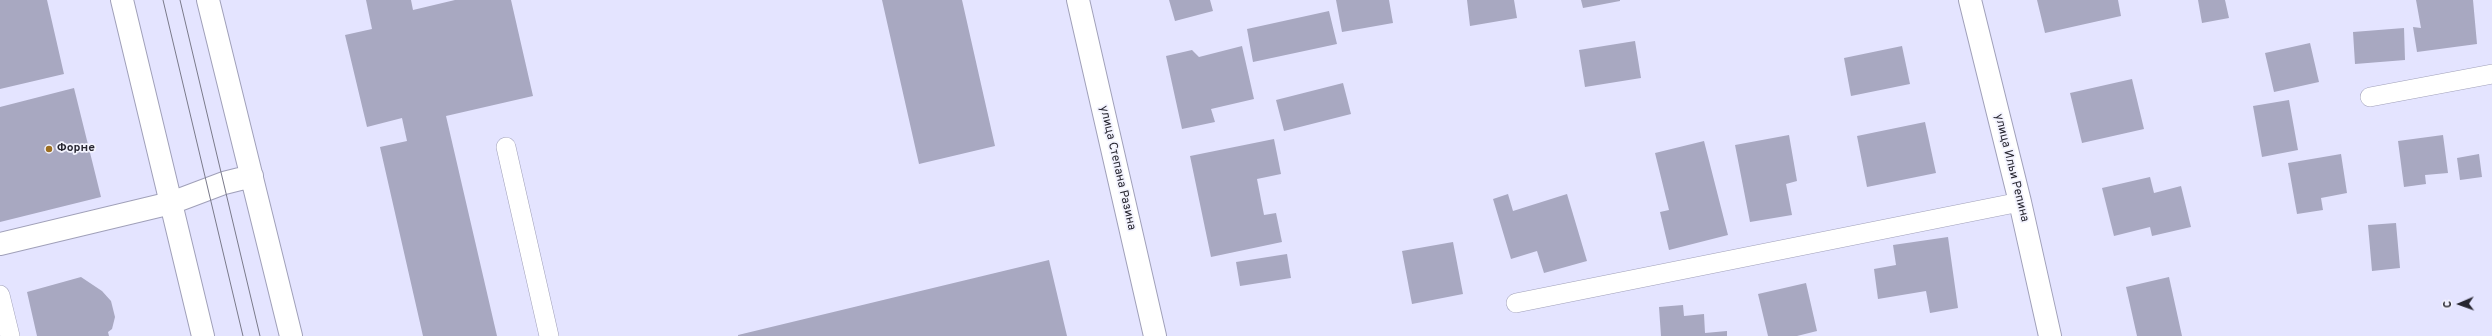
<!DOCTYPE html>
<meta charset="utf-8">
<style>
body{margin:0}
#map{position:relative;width:2492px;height:336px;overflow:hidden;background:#e4e4ff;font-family:Overpass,sans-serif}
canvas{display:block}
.north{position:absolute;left:2440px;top:284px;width:40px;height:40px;-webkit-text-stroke:3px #f3f3fe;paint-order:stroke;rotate:268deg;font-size:11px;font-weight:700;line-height:16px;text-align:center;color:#272630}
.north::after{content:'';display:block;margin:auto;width:14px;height:18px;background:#272630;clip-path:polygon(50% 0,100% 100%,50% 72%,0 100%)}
</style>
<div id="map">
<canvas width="2492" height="336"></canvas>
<div class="north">С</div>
</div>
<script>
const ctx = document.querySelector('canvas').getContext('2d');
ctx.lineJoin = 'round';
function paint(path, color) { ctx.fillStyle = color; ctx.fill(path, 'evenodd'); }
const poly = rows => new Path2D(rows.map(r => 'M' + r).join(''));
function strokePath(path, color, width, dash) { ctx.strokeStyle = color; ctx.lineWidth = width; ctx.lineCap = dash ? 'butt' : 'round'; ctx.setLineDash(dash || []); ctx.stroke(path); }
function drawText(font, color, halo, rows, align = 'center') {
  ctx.font = font + ' Overpass,sans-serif'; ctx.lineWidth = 3.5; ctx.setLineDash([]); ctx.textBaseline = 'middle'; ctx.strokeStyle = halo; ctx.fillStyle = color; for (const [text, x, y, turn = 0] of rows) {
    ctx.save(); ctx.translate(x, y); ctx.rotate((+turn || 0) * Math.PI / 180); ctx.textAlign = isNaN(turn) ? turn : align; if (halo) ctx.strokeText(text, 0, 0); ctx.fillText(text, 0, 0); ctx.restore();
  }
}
const building = poly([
 [0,0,47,0,64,74,0,89],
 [366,0,411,0,413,10,455,0,511,0,533,96,446,116,497,336,423,336,380,147,407,141,402,118,367,127,345,35,372,29],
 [882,0,962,0,995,146,919,164],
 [1169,0,1210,0,1213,11,1175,21],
 [1336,0,1389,0,1393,23,1342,32],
 [1467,0,1514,0,1517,18,1470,26],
 [1581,0,1620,0,1620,1,1583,8],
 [2037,0,2118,0,2121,16,2045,33],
 [2198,0,2225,0,2229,18,2202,23],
 [2416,0,2473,0,2477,44,2417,52,2413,27,2421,28],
 [1329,11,1337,44,1253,62,1247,29],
 [2404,28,2405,60,2355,64,2353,32],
 [1635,41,1641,78,1585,87,1579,50],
 [2310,43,2319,82,2274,92,2265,53],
 [1242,46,1254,99,1211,109,1215,122,1182,129,1166,56,1192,50,1199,57],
 [1902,46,1910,84,1851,96,1844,58],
 [2132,79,2144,129,2082,143,2070,93],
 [1343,83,1351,114,1284,131,1276,100],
 [74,88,101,197,0,222,0,107],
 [2289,100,2298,150,2262,157,2253,106],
 [1925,122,1936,173,1867,187,1857,136],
 [1789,135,1797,181,1786,184,1792,215,1750,222,1735,145],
 [2443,135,2448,173,2425,175,2426,184,2404,187,2398,141],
 [1274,139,1281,174,1257,179,1264,215,1276,213,1282,242,1211,257,1190,156],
 [1704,141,1728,235,1669,250,1660,212,1669,210,1655,153],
 [2341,154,2347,193,2321,198,2323,210,2297,214,2288,163],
 [2479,154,2482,177,2460,180,2457,158],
 [2150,177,2154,193,2181,186,2191,227,2152,236,2150,227,2114,236,2102,188],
 [1508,194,1513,211,1567,194,1587,261,1544,273,1537,251,1511,259,1493,199],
 [2396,223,2400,268,2372,271,2368,225],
 [1948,237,1958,308,1930,313,1926,291,1878,299,1874,269,1896,265,1893,245],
 [1453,242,1463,294,1412,304,1402,251],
 [1287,254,1291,278,1240,286,1236,262],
 [1049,260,1067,336,738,336,738,335],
 [81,277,102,291,111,301,115,317,112,329,108,332,109,336,37,336,27,292],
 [2169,277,2182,336,2137,336,2126,287],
 [1806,283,1817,331,1797,336,1768,336,1758,294],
 [1683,305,1684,316,1704,314,1705,333,1727,331,1727,336,1661,336,1659,307]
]);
const lane = poly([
 [2370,97,2492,74],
 [506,147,549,336],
 [0,295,10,336],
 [1516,303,2020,202]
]);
const street = poly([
 [1970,0,2020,202,2050,336],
 [0,244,171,203]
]);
const secondary = poly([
 [122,0,203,336],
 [208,0,291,336],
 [1078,0,1155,336],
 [171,203,224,183,252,176]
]);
const tram = poly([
 [163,0,243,336],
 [180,0,260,336]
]);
const markers = [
 [49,149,4,"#9d6f21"]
];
const poiNames = [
 ["Форне",57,149]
];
const streetNames = [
 ["улица Степана Разина",1117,168,77],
 ["улица Ильи Репина",2011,168,76]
];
paint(building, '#a8a8c1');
strokePath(lane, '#a0a0b9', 20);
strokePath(street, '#a0a0b9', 24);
strokePath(secondary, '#a0a0b9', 24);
strokePath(lane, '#fff', 19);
strokePath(street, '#fff', 22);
strokePath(secondary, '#fff', 22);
strokePath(tram, '#79798a', 1);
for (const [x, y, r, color] of markers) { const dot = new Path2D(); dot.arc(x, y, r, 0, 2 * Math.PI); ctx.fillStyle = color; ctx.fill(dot); strokePath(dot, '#f3f3fe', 1.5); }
drawText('bold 12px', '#272630', '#f3f3fe', poiNames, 'left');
drawText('12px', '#272630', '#f3f3fe', streetNames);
</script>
